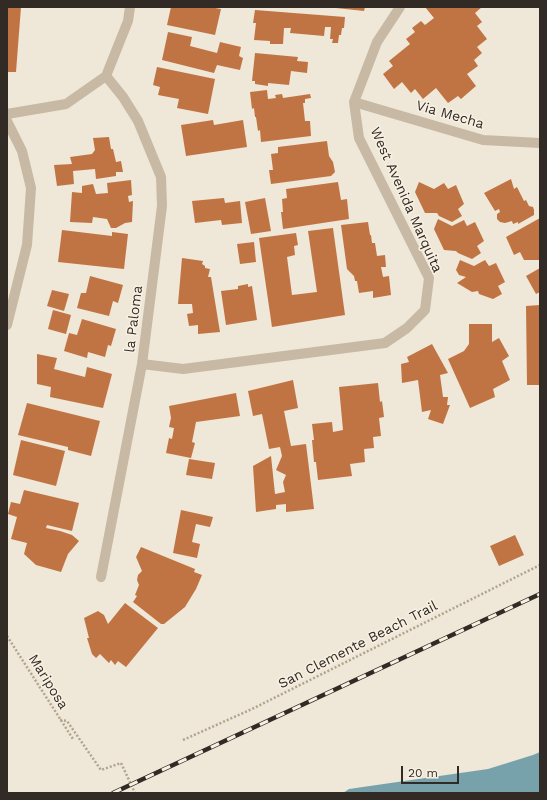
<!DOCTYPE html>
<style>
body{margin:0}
#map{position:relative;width:547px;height:800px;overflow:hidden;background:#efe7d7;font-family:"Work Sans",sans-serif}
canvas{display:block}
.frame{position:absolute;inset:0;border:8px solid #322b25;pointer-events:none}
.scale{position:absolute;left:401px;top:766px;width:58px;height:18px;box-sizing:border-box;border:2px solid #322b25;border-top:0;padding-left:5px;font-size:12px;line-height:14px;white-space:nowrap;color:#322b25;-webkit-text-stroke:3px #f8f1e3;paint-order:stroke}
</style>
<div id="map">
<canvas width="547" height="800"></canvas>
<div class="frame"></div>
<div class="scale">20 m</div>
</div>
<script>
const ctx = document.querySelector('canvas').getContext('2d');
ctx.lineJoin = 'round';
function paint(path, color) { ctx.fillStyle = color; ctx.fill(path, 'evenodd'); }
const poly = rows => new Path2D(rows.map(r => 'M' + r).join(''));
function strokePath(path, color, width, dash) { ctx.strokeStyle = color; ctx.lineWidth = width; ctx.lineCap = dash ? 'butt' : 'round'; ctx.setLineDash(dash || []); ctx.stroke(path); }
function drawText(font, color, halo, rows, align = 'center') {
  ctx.font = font + ' "Work Sans",sans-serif'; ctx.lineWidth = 3; ctx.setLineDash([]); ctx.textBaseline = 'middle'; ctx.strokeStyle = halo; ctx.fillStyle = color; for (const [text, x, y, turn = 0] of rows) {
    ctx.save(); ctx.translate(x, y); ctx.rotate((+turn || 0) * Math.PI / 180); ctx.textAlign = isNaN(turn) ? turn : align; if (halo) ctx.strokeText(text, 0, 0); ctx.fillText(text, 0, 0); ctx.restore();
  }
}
const water = poly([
 [540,752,540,793,343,793,349,789,488,769,533,755]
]);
const building = poly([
 [7,7,21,7,16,72,7,72],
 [171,7,209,7,221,9,215,35,167,25],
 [336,7,365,7,364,11,336,8],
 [425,7,482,7,475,13,482,22,477,26,487,39,477,47,482,53,474,60,478,66,467,74,476,86,461,99,458,96,448,103,436,88,423,99,415,89,411,93,402,82,394,89,383,74,393,66,389,61,410,44,406,39,415,32,412,28,421,21,425,25,434,18],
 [255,10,345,17,344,28,342,28,341,35,339,35,338,43,332,43,333,39,330,39,331,27,325,27,324,36,290,33,291,28,284,28,283,44,270,44,270,41,254,40,256,23,253,23],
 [168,32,192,37,190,46,217,53,220,42,241,47,239,56,243,58,240,70,217,65,214,73,162,60],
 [255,53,298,57,297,61,308,62,307,73,291,71,289,85,268,83,268,86,255,84,255,81,252,81],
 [157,67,215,79,208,114,177,108,179,99,158,95,160,87,153,85],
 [267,90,268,99,276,98,275,95,282,94,283,98,310,94,311,98,305,99,305,103,303,103,305,121,310,121,311,136,261,142,260,130,258,131,256,117,255,117,254,108,252,109,250,92],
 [213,120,214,125,243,120,247,147,186,156,181,125],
 [109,137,111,149,113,149,116,162,121,161,123,172,116,172,116,176,96,179,95,169,73,171,74,184,57,186,54,165,72,164,70,157,92,154,95,150,93,138],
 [327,141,329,156,333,162,335,172,331,176,271,184,269,170,273,170,271,154,278,153,278,147],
 [511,179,514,189,517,187,524,201,526,200,529,206,533,207,534,210,534,215,518,224,518,222,513,224,512,221,505,223,500,222,497,219,497,214,500,212,499,209,495,211,484,193],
 [131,180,132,195,128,196,129,202,133,201,132,222,125,223,116,228,111,228,107,219,93,217,92,223,70,222,72,192,82,193,82,186,93,184,96,194,108,193,107,183],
 [338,182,341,200,347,199,349,219,283,229,281,212,283,212,282,199,287,198,286,189],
 [419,182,434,189,444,183,448,189,456,185,464,204,458,209,462,216,452,222,439,216,437,213,425,213,415,192],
 [224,198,225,203,240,201,242,223,222,225,221,220,195,223,192,201],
 [265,198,271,231,251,234,245,202],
 [540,218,540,260,524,260,520,252,514,255,506,237],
 [438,219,452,226,464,220,467,226,475,222,484,241,477,246,481,253,472,259,458,253,456,251,444,250,434,229],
 [368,222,370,235,371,235,372,243,375,243,377,256,385,255,386,267,381,267,383,277,389,276,391,295,373,298,373,291,359,293,357,281,355,281,354,276,347,269,341,225],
 [333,228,345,315,272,327,259,238,296,233,298,245,294,246,295,255,287,257,292,295,317,292,308,231],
 [62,230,112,236,112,232,128,234,124,269,58,262],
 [254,242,256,262,240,264,237,244],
 [182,258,203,261,202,264,205,266,205,268,210,269,208,277,211,277,220,332,198,334,198,325,189,326,187,314,193,313,192,304,178,304],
 [460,260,474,266,485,260,489,266,496,263,505,282,498,286,502,294,493,299,479,294,478,291,472,292,457,283,466,277,459,275,456,270],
 [540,268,540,292,536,294,526,276],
 [90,276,123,285,118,303,113,301,109,316,77,308,81,293,86,293],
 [248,284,248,287,252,286,257,320,226,325,221,291,238,289,238,286],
 [52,290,69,294,64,311,47,306],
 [540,305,540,385,527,385,526,306],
 [53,310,71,315,66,334,48,329],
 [82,319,116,329,111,346,108,345,105,357,88,352,87,358,64,351,69,333,77,335],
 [469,324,492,324,492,342,499,338,509,356,502,361,510,380,493,389,495,397,470,408,448,359,464,351,469,344],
 [432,344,448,373,440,375,443,397,448,397,447,405,450,405,443,424,428,419,431,410,422,412,418,380,402,383,401,364,409,362,407,357],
 [37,354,57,358,54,369,85,377,87,367,112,374,103,408,50,397,51,387,37,384],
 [293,380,298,408,284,411,291,446,306,444,314,509,286,512,286,504,276,505,276,509,256,512,253,466,271,456,275,494,285,492,283,482,286,475,276,470,282,456,280,447,269,449,262,414,253,416,248,391],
 [378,383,380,402,382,401,384,417,379,418,381,436,373,437,374,448,364,449,365,462,350,464,352,476,318,480,316,462,314,462,312,440,314,440,312,424,332,422,333,432,343,430,339,387],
 [236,393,240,416,196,422,192,442,195,443,191,458,166,453,169,438,172,439,174,428,169,427,171,418,169,406],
 [27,403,100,421,91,456,68,450,68,447,18,435],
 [21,440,65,451,56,486,13,475],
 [189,459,215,463,212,479,186,475],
 [24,490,79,503,72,531,47,525,46,528,60,531,72,535,79,541,68,554,61,572,36,565,24,554,27,543,11,539,17,517,8,514,11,502,20,504],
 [181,510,213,517,210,527,196,524,192,542,200,544,197,558,173,553],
 [515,535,524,555,499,566,490,546],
 [141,547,195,569,194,572,202,575,196,589,185,607,164,624,161,624,133,602,137,596,135,595,139,585,137,580,138,575,142,571,136,557],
 [125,603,158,628,126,667,118,661,115,665,111,660,109,663,100,654,96,658,92,654,87,638,89,638,84,618,98,611,104,615,108,624]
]);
const path = poly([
 [7,636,73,739],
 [60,720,67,721,101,770,121,763,135,793],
 [183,740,252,709,540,565]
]);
const minor = poly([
 [106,76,128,21,130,7],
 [354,102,483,140,540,143],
 [7,114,66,104,106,76,123,97,138,121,161,177,162,206,142,364,101,577],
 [7,121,22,151,31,188,27,245,7,325],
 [142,364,183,369,385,343,407,328,425,310,429,278,359,138,354,102,377,42,400,7]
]);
const rail = poly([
 [113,793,540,594]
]);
const streetNames = [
 ["Via Mecha",450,115,16],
 ["West Avenida Marquita",406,200,66],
 ["la Paloma",134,319,-83],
 ["San Clemente Beach Trail",358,645,-27],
 ["Mariposa",48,682,58]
];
paint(water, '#77a1ab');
paint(building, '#c17443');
strokePath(path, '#b2a38e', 2.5, [2, 2]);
strokePath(minor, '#c7b9a4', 10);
strokePath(rail, '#322b25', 4.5);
strokePath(rail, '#f8f1e3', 3, [9]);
drawText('14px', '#322b25', '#f8f1e3', streetNames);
</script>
